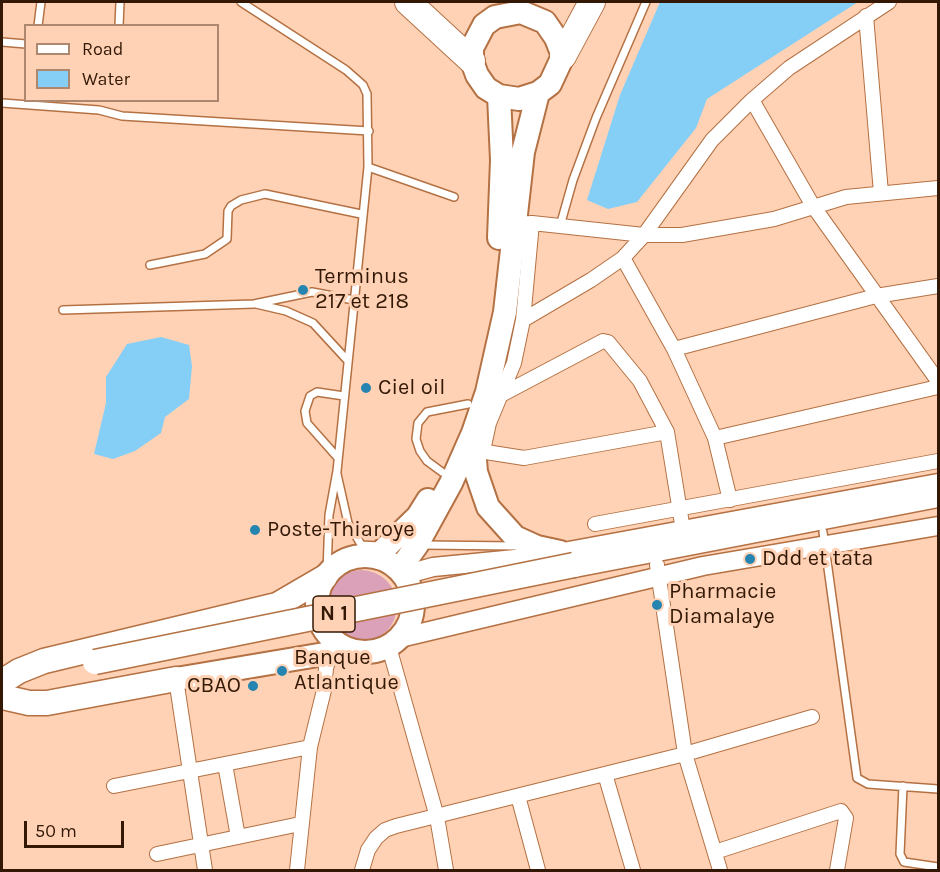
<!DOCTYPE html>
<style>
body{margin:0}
#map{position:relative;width:940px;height:872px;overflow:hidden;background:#ffd2b6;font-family:Karla,sans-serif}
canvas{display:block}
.frame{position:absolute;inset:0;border:3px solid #331905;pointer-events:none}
.legend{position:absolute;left:24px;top:24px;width:195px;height:78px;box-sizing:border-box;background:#ffd2b6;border:2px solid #ad886f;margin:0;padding:8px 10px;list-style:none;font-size:18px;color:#331905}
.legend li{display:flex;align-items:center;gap:12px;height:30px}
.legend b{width:30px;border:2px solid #ad886f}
.scale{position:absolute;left:24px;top:821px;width:100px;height:27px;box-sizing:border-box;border:3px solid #331905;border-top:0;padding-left:8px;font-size:18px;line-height:21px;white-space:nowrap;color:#331905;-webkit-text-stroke:4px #ffd2b6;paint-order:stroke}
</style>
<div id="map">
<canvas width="940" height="872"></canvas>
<div class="frame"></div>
<ul class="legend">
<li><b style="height:8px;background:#fff"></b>Road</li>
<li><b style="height:16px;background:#85cff7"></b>Water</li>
</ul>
<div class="scale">50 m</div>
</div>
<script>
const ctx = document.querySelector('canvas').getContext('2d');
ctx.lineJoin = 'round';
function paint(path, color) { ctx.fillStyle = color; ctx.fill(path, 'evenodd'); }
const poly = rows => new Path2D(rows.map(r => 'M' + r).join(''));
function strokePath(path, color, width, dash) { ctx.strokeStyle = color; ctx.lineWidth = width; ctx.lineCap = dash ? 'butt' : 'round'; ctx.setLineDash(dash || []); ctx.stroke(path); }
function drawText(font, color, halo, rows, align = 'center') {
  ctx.font = font + ' Karla,sans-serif'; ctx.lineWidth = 6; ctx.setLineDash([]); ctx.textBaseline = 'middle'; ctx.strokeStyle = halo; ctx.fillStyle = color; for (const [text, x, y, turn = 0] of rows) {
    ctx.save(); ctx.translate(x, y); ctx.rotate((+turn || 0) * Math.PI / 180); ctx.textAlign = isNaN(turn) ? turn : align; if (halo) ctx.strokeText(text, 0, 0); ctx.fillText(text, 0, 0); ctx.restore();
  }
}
const green = poly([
 '325 606a36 36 0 1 1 72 0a36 36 0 1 1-72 0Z'
]);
const water = poly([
 [660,2,858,2,707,99,696,128,637,202,608,209,587,200,620,95],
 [161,337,189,345,192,366,189,399,165,417,161,433,135,451,113,459,94,454,106,403,106,377,127,344]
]);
const service = poly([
 [241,2,346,70,363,85,367,94,368,167,337,471,329,515,327,573],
 [38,26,41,2],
 [119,26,120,2],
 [2,42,26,44],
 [2,103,99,110,122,116,369,131],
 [368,167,454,197],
 [560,226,573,180,596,118,646,2],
 [150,265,205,254,227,239,228,211,231,206,241,200,265,194,361,214],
 [256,304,286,311,313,323,348,361],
 [63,310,254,304,312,292,354,300],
 [338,458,307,423,305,411,310,396,317,392,344,396],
 [442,472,427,461,420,451,416,439,418,423,427,412,468,404],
 [337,474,348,523,368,556],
 [823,532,857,778,868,784,938,789],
 [361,545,379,546],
 [423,545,517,546],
 [903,786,900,854,904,862,938,867]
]);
const minor = poly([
 [866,16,881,193],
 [752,100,813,206,938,381],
 [532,223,523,320,514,363,489,423,484,446,486,452,524,458,667,432],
 [514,224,532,223,644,235,682,235,774,219,846,197,938,188],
 [623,258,674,349,715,438,730,500],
 [523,320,591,280,623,258,644,235,712,140,752,100,789,68,889,2],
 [674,349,876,296,938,286],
 [501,395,603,341,608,342,640,381,667,432,683,530],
 [715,438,938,387],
 [595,524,938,461],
 [657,565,685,754,720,870],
 [389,647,437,817,446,870],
 [176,679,205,870],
 [225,764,238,837],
 [605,774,633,870],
 [114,786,310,747],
 [518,796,538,870],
 [715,852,841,811,846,818,837,870],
 [157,854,300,824],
 [297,870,310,747,324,690,326,668,333,648],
 [362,870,368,850,376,838,385,830,396,826,685,754,812,717]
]);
const tertiary = poly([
 [404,575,433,567,536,557,938,483],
 [400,638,703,566,938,526]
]);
const primary = poly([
 [521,12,545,22,556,38,563,56,550,84,538,93,519,99,499,96,486,88,477,75,472,61,472,48,484,25,495,17,521,12],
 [499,238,502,160,499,96],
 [473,435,476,472,488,507,515,537,537,547,560,552],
 '317 604a48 48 0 1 1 96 0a48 48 0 1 1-96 0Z',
 [376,557,418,516,428,500],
 [399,570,417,545,451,483,473,433,487,392,505,312,523,152,538,93],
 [176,679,348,650]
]);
const trunk = poly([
 [574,565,938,495],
 [3,681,19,671,44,661,277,605,325,577],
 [7,698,29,703,47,703,176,679]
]);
const motorway = poly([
 [408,2,472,61],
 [563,56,592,2]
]);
const trunkBridge = poly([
 [95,662,574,565]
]);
const markers = [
 [303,290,6,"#2684b0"],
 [366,388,6,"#2684b0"],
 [255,530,6,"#2684b0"],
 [750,559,6,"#2684b0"],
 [657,605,6,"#2684b0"],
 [282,671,6,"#2684b0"],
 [253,686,6,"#2684b0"]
];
const shields = [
 [334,614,42]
];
const shieldNames = [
 ["N 1",334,614]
];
const poiNames = [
 ["Terminus",315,277],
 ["217 et 218",315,302],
 ["Ciel oil",378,388],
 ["Poste-Thiaroye",267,530],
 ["Ddd et tata",762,559],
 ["Pharmacie",669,592],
 ["Diamalaye",669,617],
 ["Banque",294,658],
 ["Atlantique",294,683],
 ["CBAO",241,686,"right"]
];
paint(green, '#dba1b8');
paint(water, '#85cff7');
strokePath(service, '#b47143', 10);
strokePath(minor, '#b47143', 16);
strokePath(tertiary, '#b47143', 21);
strokePath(primary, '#b47143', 26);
strokePath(trunk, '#b47143', 27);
strokePath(motorway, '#b47143', 28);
strokePath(service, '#fff', 7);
strokePath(minor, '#fff', 14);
strokePath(tertiary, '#fff', 18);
strokePath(primary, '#fff', 22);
strokePath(trunk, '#fff', 24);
strokePath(motorway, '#fff', 26);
strokePath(trunkBridge, '#b47143', 27, []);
strokePath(trunkBridge, '#fff', 24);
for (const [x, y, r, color] of markers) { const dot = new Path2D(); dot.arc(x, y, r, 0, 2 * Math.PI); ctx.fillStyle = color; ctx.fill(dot); strokePath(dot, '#ffd2b6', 2); }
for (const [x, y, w] of shields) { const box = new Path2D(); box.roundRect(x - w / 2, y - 18, w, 36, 4.5); ctx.fillStyle = '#ffd2b6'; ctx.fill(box); strokePath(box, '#331905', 1.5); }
drawText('bold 21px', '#331905', null, shieldNames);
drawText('22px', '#331905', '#ffd2b6', poiNames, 'left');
</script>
